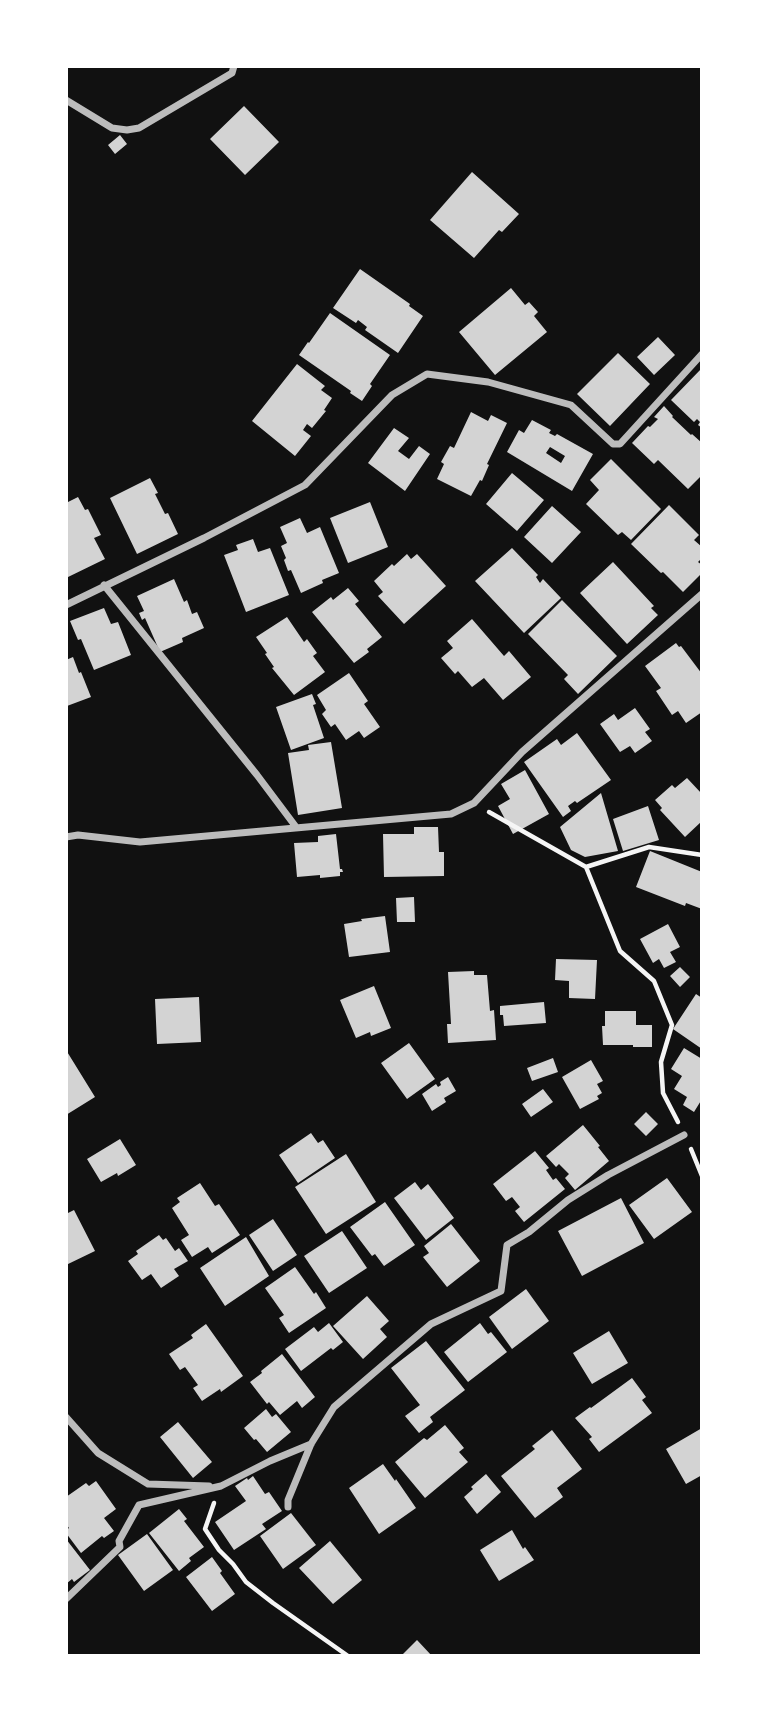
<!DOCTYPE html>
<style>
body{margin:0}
#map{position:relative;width:768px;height:1722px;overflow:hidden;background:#111;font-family:"Archivo Narrow",sans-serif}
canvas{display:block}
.frame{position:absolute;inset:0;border:68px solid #fff;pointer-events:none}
</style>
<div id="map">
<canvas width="768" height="1722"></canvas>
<div class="frame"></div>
</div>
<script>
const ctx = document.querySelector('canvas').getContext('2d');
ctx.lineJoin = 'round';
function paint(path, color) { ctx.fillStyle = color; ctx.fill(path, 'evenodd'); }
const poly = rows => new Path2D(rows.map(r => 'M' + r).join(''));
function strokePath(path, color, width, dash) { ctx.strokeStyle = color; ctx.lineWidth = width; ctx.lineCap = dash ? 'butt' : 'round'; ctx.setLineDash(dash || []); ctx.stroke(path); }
const building = poly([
 [244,106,279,142,245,175,210,139],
 [120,135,127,144,115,154,108,145],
 [472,172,519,214,502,232,499,230,474,258,430,220],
 [360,269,410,304,409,306,423,316,398,353,365,330,367,327,358,320,356,323,333,308],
 [511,288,525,305,529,302,538,312,534,316,547,332,495,375,459,332],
 [330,313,390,355,370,384,372,386,362,401,350,393,351,391,299,355,308,342,309,343],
 [658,337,675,355,654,375,637,357],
 [618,353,650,384,610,426,577,394],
 [297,364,325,386,321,390,332,398,324,410,326,411,312,428,307,424,303,430,311,436,295,456,252,421],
 [702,368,702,428,698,425,700,422,697,419,694,422,671,400],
 [664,406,673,416,672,417,691,435,692,434,702,443,702,475,688,489,658,460,654,464,632,443,648,426,650,427,658,419,654,417],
 [471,412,488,421,491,415,507,423,487,464,489,465,482,481,480,480,471,496,437,479,444,464,441,462,450,446,454,448],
 [532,420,551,430,549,433,555,436,557,434,593,454,572,491,507,452,519,430,524,433],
 [550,447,565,456,561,463,546,453],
 [394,428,409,438,398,451,409,459,419,446,430,454,405,491,368,463],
 [611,459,661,509,631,540,622,532,618,535,586,504,599,490,590,480],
 [512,473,544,500,517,531,486,504],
 [150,478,158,493,155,494,165,514,168,513,178,534,137,554,110,498],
 [78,497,85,510,88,509,101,535,94,538,105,559,66,578,66,503],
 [370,502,388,547,348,563,330,518],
 [669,505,699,535,694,540,702,547,702,558,698,562,702,565,702,573,683,592,663,572,661,573,631,544],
 [552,506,581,532,552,563,524,537],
 [300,518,307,533,320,527,339,573,322,580,323,583,301,593,291,570,288,571,284,560,286,558,281,546,287,543,280,527],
 [253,539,258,552,270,548,289,595,246,612,224,555,238,550,236,545],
 [512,548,538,575,536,577,540,583,543,579,561,598,524,633,475,581],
 [407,554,411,559,417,554,446,586,404,624,378,596,383,592,374,581,392,564,394,566],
 [613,562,654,606,651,608,658,615,627,644,580,593],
 [174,579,184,602,187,600,192,614,197,612,204,628,182,638,183,642,160,652,145,618,142,620,139,613,144,611,137,596],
 [348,588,359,601,355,604,382,637,367,649,369,652,354,663,312,612,331,597,333,600],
 [562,600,617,656,578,694,564,679,568,675,528,634],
 [104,608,111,624,118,622,131,655,94,670,81,639,78,640,70,621],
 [287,617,304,642,307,639,317,653,313,656,325,672,294,695,272,668,274,667,265,654,267,653,256,637],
 [472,619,504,656,509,651,531,677,503,700,484,678,472,687,458,671,455,674,441,658,453,648,447,641],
 [676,643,679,647,681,646,702,674,702,712,686,723,678,711,672,715,656,691,661,688,645,666],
 [73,657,79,673,81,672,91,697,67,706,66,660],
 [349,673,368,701,364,704,380,727,364,738,359,731,346,740,335,724,331,727,322,714,326,710,317,695],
 [312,694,316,704,313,705,324,738,291,750,276,707],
 [635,708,650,729,645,732,652,741,635,753,630,746,620,752,600,724,614,714,618,720],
 [577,733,611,780,577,803,575,801,568,806,571,811,563,817,524,762,557,739,561,745],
 [331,742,342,808,298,815,288,753,309,750,308,745],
 [525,770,549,814,513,834,498,806,510,799,501,784],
 [687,778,702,794,702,821,685,837,660,810,662,808,655,800,672,785,675,788],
 [601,793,618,851,585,857,571,850,560,827],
 [648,806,659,840,623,851,613,819],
 [414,827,438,827,439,852,444,852,444,876,384,877,383,834,414,834],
 [336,834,340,869,342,869,343,872,340,872,340,876,320,878,320,875,297,877,294,843,318,842,318,836],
 [650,851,702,872,702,909,686,903,685,906,636,887],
 [414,897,415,922,397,922,396,898],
 [385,916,390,952,349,957,344,924,362,921,361,919],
 [668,924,680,947,670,952,676,962,664,968,659,959,653,963,640,939],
 [556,959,597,960,595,999,569,998,569,981,555,980],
 [680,967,690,977,680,987,670,976],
 [474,971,474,975,487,975,490,1011,494,1010,496,1040,448,1043,447,1024,451,1024,448,972],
 [374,986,391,1028,371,1036,370,1032,356,1038,340,1000],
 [696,994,702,998,702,1049,673,1029],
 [199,997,201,1042,157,1044,155,999],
 [544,1002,546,1023,504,1026,503,1015,500,1015,500,1006],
 [605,1011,636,1011,636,1025,652,1025,652,1047,633,1047,633,1045,603,1045,602,1026,605,1026],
 [409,1043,435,1079,407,1099,381,1063],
 [684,1048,702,1059,702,1099,694,1112,683,1105,687,1097,674,1089,682,1076,671,1069],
 [66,1050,95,1097,66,1115,67,1086],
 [553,1058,558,1072,532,1081,527,1068],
 [591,1060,603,1081,597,1084,602,1093,597,1096,599,1099,580,1109,562,1077],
 [448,1077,456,1091,444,1098,446,1102,432,1111,422,1094,436,1084,438,1087,441,1085,440,1082],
 [543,1089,553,1102,531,1117,522,1104],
 [646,1112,658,1124,646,1136,634,1124],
 [583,1125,600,1146,598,1147,609,1161,575,1190,565,1178,569,1174,559,1164,556,1167,546,1156],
 [311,1133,318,1143,323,1140,335,1158,298,1183,279,1155],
 [120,1139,136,1165,118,1176,117,1173,101,1182,87,1159],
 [535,1151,549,1168,546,1170,553,1180,556,1178,565,1189,524,1222,515,1211,520,1207,512,1197,506,1201,493,1184],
 [346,1154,376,1202,326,1234,295,1187],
 [667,1178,692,1212,654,1239,629,1205],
 [415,1182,421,1190,428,1184,454,1218,426,1240,394,1198],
 [200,1183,215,1206,219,1204,240,1235,212,1253,208,1247,192,1257,181,1240,189,1235,172,1208,180,1202,177,1198],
 [621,1198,644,1243,582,1276,558,1231],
 [385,1202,415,1245,384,1266,375,1254,372,1256,350,1227],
 [74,1210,95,1251,66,1265,66,1214],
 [273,1219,297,1255,273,1271,249,1235],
 [451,1224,480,1261,447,1287,423,1257,429,1253,424,1246],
 [342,1231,367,1268,329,1293,304,1256],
 [159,1235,163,1240,166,1238,175,1251,179,1248,188,1261,174,1269,179,1276,161,1288,151,1274,142,1280,128,1261,138,1254,136,1251],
 [246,1237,269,1276,225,1306,200,1268],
 [295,1267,314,1294,316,1292,326,1308,289,1333,279,1318,284,1315,265,1288],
 [526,1289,549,1321,512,1349,489,1317],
 [367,1296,389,1321,380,1329,387,1337,363,1359,333,1326],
 [329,1323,343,1342,333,1350,331,1348,301,1371,285,1349,314,1327,318,1332],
 [480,1323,488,1334,491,1332,507,1352,468,1382,444,1352],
 [206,1324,243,1376,221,1392,220,1389,202,1401,193,1388,198,1385,185,1367,180,1370,169,1354,193,1338,191,1335],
 [609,1331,628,1363,592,1384,573,1353],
 [426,1341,465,1390,430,1417,433,1422,419,1433,405,1416,420,1405,391,1368],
 [282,1354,315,1397,302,1408,297,1401,280,1415,269,1402,267,1404,250,1382,262,1373,261,1371],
 [632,1378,646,1397,642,1400,652,1413,599,1452,589,1439,592,1437,575,1418,590,1407,591,1408],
 [266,1409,272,1417,276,1414,291,1432,267,1452,256,1439,254,1440,244,1428],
 [178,1422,212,1462,193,1478,160,1437],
 [445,1425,464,1448,459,1452,468,1462,425,1498,395,1462,424,1438,427,1440],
 [702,1428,702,1475,686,1484,666,1449],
 [552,1430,582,1469,557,1488,563,1497,535,1518,501,1476,535,1449,532,1446],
 [383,1464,395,1481,396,1479,416,1508,379,1534,349,1488],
 [486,1474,501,1492,477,1514,464,1497,473,1489,471,1487],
 [253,1476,265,1494,269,1492,282,1511,262,1524,266,1529,234,1550,215,1522,246,1501,235,1486,247,1478,248,1480],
 [96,1481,116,1509,104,1518,114,1531,104,1538,102,1536,81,1553,66,1533,66,1530,69,1528,66,1524,66,1497,86,1483,89,1486],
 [179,1509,187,1519,184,1521,204,1547,189,1558,191,1561,179,1571,149,1533],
 [291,1513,316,1545,283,1569,260,1536],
 [512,1530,523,1549,525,1547,534,1560,499,1581,480,1550],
 [147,1534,173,1570,144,1591,118,1555],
 [66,1539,90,1570,74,1582,72,1579,66,1584],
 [330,1541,362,1580,333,1604,299,1568],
 [212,1557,222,1571,220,1573,235,1594,212,1611,186,1577],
 [417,1640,432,1656,401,1656]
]);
const path = poly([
 [489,812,586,867,649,847,702,855],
 [586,867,620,951,654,981,672,1025,661,1062,663,1093,678,1122],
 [691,1149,702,1176],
 [214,1503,205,1529,219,1550,233,1564,246,1582,273,1603,348,1656]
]);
const minor = poly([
 [66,100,112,128,127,130,139,128,232,73,234,66],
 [104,585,257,775,296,827],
 [66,605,204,538,305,485,392,395,427,374,488,382,571,405,613,444,620,444,702,354],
 [66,837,78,835,140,842,451,814,474,803,522,752,702,594],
 [66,1417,98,1453,148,1484,209,1486],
 [288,1507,288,1500,311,1444,334,1407,431,1324,501,1291,507,1245,529,1232,568,1200,608,1175,684,1135],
 [66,1599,120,1547,119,1541,139,1505,221,1486,270,1461,311,1444]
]);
paint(building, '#d3d3d3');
strokePath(path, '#f5f5f5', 4.5);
strokePath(minor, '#bcbcbc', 7);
</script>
